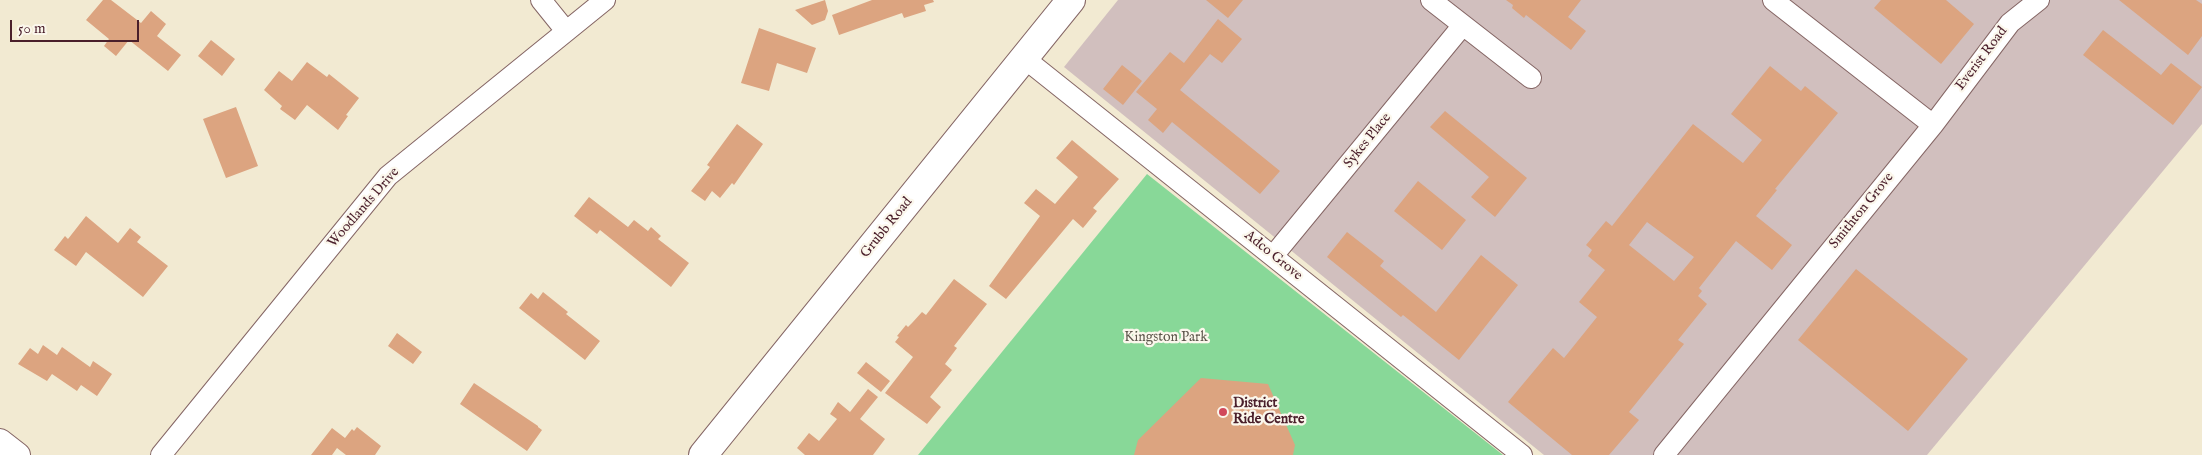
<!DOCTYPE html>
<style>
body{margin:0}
#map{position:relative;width:2202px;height:455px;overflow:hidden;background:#f2ead2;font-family:"IM FELL English",serif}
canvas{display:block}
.scale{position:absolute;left:10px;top:20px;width:129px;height:22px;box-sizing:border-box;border:2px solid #4a1f2b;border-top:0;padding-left:6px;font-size:15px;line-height:18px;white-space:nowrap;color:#4a1f2b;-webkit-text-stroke:4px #fbf7ec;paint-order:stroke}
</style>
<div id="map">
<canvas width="2202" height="455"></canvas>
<div class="scale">50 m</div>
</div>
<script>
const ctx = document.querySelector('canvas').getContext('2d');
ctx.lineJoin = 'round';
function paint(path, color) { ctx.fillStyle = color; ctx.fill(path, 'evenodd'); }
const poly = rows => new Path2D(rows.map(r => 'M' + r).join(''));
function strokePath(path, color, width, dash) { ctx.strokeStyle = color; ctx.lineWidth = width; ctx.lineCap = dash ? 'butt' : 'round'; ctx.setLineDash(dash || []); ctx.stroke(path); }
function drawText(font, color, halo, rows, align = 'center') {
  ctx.font = font + ' "IM FELL English",serif'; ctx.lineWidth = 4.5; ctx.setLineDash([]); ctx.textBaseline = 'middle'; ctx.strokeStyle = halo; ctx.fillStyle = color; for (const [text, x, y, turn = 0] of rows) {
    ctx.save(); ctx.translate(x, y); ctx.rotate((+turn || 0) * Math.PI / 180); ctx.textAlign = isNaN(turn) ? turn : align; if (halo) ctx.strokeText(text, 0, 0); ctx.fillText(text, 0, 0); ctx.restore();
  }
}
const industrial = poly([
 [1118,0,2202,0,2202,124,1927,455,1544,455,1064,67]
]);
const green = poly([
 [1147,174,1503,455,918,455]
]);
const building = poly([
 [103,0,111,0,141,23,151,11,166,24,157,36,181,55,168,71,129,40,116,56,104,46,109,39,86,20],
 [825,0,828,11,825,20,812,25,795,10],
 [872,0,933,0,934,2,924,5,926,11,904,18,902,13,839,35,832,15],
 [1206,0,1243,0,1228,18],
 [1506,0,1581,0,1568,17,1586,31,1571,50,1526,15,1524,18,1512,8,1513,5],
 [1881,0,1946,0,1974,24,1941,64,1874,8],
 [2119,0,2196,0,2202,4,2202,36,2188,55],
 [1218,19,1242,39,1222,63,1210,54,1180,90,1280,171,1260,194,1172,122,1163,133,1148,120,1157,109,1136,92,1170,52,1184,63],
 [759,28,816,48,807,73,777,63,769,91,741,83],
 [2103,30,2161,75,2171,63,2202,87,2173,125,2083,55],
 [211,40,235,59,222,76,198,56],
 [307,62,327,77,329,74,359,98,346,115,348,116,338,130,307,105,295,120,280,109,282,106,264,90,279,71,292,81],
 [1122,65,1142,81,1123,105,1103,89],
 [1770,66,1801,91,1805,86,1838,113,1775,189,1777,190,1756,216,1792,245,1772,270,1736,241,1699,288,1702,291,1698,296,1707,304,1678,340,1684,344,1629,412,1639,420,1609,455,1572,455,1508,402,1553,348,1564,358,1597,317,1579,302,1605,270,1588,256,1592,250,1586,245,1606,221,1612,226,1693,124,1743,163,1762,140,1731,114],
 [1647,222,1694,257,1674,281,1629,245],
 [236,107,258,166,226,178,203,119],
 [1445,111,1527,178,1495,217,1471,197,1489,177,1430,127],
 [737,124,763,144,734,185,732,183,720,198,712,191,705,201,691,191,710,167,707,165],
 [1072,140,1119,179,1093,208,1097,211,1083,228,1073,219,1006,299,989,286,1040,216,1024,203,1036,189,1055,204,1078,177,1056,158],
 [1418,181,1466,220,1442,250,1394,211],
 [589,197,628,227,634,220,648,231,651,227,661,236,658,239,689,263,671,287,600,230,597,234,574,216],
 [86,216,118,243,130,228,141,237,137,242,168,266,143,297,86,252,76,266,54,250,65,236,68,239],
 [1347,232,1384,261,1380,266,1436,312,1481,255,1518,285,1459,360,1403,315,1401,317,1327,257],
 [1856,269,1968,359,1908,431,1798,340],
 [954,279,987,304,954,346,957,348,945,364,952,370,930,397,941,407,927,424,885,393,913,357,895,342,899,337,897,336,906,325,908,327,912,323,922,312,926,315],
 [543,292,568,312,566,314,600,341,585,360,519,308,531,293,538,299],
 [397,333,422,352,413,364,388,346],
 [43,345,57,355,62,347,90,367,93,361,112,374,97,396,81,385,77,391,52,374,47,381,18,364,30,348,38,354],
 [866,362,890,381,881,392,857,373],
 [1201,378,1268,384,1295,445,1293,455,1134,455,1138,440],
 [474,383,538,426,538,427,542,430,527,451,460,404],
 [868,389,878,397,860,419,885,439,873,455,805,455,797,448,809,433,819,441,837,419,830,414,838,402,850,412],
 [357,427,381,446,375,455,346,455,337,448,332,455,311,455,332,428,345,438,352,429,354,431]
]);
const minor = poly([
 [541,0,566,31],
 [1431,0,1531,78],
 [1773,0,1933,125],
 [1024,58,1522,455],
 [1273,256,1463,25],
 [161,455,388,176,605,0],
 [1664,455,1933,125,2010,23,2039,0]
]);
const tertiary = poly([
 [0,441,18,455]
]);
const secondary = poly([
 [703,455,1071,0]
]);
const markers = [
 [1223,412,5,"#d1495b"]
];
const streetNames = [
 ["Everist Road",1982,59,-53],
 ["Sykes Place",1368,141,-51],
 ["Woodlands Drive",364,208,-49],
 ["Smithton Grove",1862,211,-51],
 ["Grubb Road",887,228,-51],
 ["Adco Grove",1273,256,39]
];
const parkNames = [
 ["Kingston Park",1166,338]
];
const poiNames = [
 ["District",1233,404],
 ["Ride Centre",1233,420]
];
paint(industrial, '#d1bfbe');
paint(green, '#88d898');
paint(building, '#dca480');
strokePath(minor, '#856665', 22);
strokePath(tertiary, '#856665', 26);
strokePath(secondary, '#856665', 30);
strokePath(minor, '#fff', 20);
strokePath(tertiary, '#fff', 24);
strokePath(secondary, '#fff', 28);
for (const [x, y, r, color] of markers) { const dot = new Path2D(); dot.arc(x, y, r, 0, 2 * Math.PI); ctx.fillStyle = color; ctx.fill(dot); strokePath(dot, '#fbf7ec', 2); }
drawText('14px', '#4a1f2b', '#fbf7ec', streetNames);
drawText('14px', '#5d564c', '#fbf7ec', parkNames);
drawText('bold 14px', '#4a1f2b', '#fbf7ec', poiNames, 'left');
</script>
